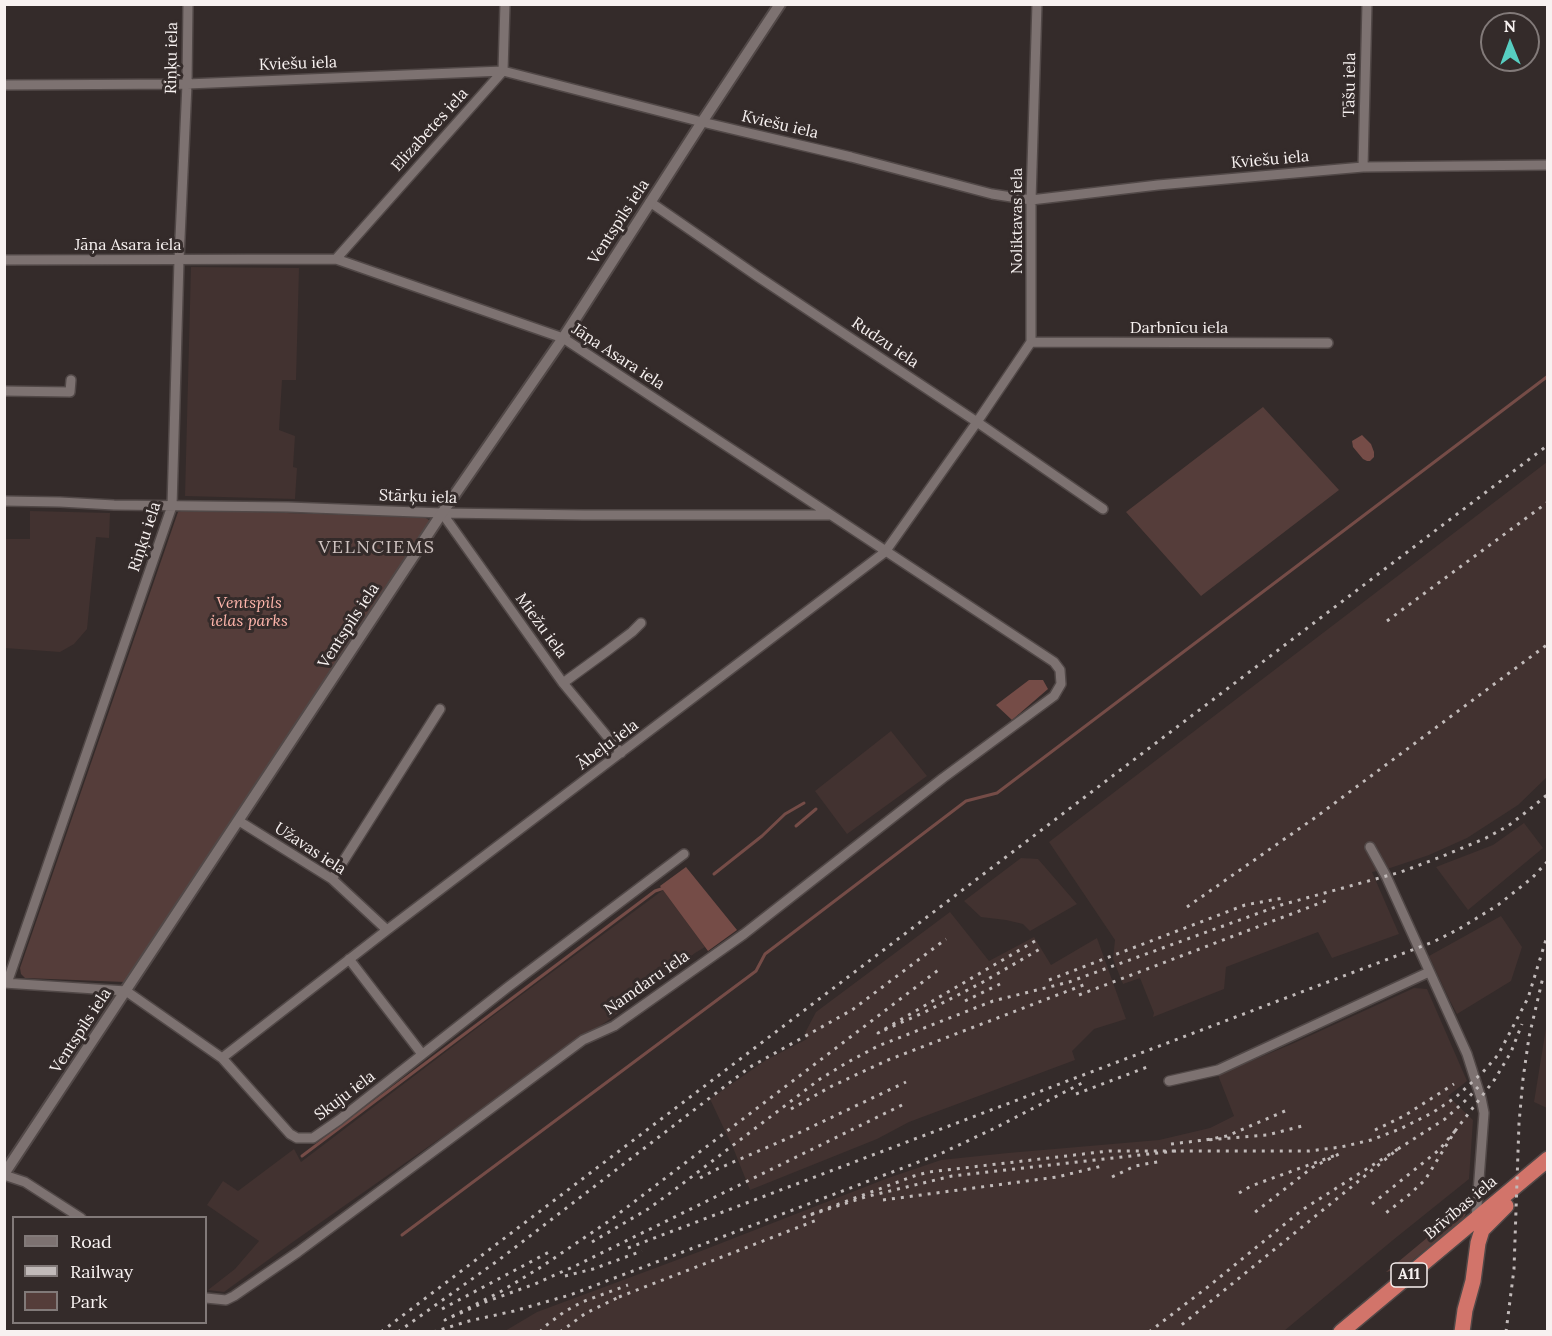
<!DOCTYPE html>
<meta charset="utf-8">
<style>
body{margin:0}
#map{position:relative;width:1552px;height:1336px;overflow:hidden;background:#342b2a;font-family:Lora,serif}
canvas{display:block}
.frame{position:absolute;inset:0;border:6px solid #f7f1f0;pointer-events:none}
.legend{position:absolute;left:12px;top:1216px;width:195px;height:108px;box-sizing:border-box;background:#342b2a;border:2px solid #827a79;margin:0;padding:8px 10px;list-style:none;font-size:18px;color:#f7f1f0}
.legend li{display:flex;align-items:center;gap:12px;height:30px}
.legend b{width:30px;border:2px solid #827a79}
.north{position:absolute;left:1480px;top:12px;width:60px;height:60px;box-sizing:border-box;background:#342b2a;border:2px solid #827a79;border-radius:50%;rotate:359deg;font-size:16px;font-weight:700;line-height:24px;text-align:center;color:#f7f1f0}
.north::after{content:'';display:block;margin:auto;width:21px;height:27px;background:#57cec1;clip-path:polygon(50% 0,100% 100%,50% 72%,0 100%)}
</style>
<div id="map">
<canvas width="1552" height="1336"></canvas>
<div class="frame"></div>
<ul class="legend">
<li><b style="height:8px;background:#7d7271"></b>Road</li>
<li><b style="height:8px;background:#c1bab9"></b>Railway</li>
<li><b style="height:16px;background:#553d3a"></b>Park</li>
</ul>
<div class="north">N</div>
</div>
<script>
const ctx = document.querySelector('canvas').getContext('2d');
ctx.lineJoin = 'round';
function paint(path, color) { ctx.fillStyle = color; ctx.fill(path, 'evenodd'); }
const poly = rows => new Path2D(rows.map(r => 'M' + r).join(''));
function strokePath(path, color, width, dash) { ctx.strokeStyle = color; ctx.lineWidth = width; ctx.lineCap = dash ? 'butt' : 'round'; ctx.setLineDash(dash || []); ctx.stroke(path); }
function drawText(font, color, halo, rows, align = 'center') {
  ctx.font = font + ' Lora,serif'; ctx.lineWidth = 6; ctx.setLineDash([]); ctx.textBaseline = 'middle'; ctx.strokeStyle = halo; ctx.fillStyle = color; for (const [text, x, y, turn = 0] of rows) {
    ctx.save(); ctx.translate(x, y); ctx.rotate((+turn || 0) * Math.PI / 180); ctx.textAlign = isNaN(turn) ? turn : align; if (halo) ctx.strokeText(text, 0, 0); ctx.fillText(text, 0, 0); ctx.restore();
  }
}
const built = poly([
 [191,267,299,268,296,380,282,380,279,430,295,436,293,467,297,468,295,499,185,496],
 [1547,462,1547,777,1518,805,1467,838,1429,855,1387,869,1372,872,1399,934,1332,958,1318,932,1226,967,1224,989,1153,1017,1154,1013,1140,978,1123,984,1113,959,1115,940,1049,842],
 [30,511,110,513,109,538,96,537,87,629,74,644,60,652,5,648,5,539,30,539],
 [891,731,927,776,847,834,815,791],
 [1524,823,1543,848,1468,910,1436,867,1493,845],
 [1021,858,1038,859,1077,904,1030,931,1023,924,1006,920,981,917,964,901],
 [663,890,705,947,695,953,610,1019,290,1244,224,1292,208,1290,235,1269,259,1241,207,1205,223,1181,238,1191,294,1149,301,1162,493,1016],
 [950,912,989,961,1034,937,1051,965,1097,938,1126,1019,1094,1029,1072,1051,1075,1060,909,1122,877,1139,750,1190,734,1150,710,1099,766,1060,807,1039,805,1033,816,1012],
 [1501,916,1522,947,1511,981,1457,1014,1449,999,1429,956],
 [1414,988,1427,989,1467,1081,1448,1096,1473,1120,1469,1179,1393,1240,1284,1331,505,1331,537,1312,701,1251,888,1178,941,1160,1008,1153,1159,1140,1210,1128,1234,1116,1218,1075,1294,1043],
 [1547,1022,1547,1108,1534,1102]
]);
const green = poly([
 [1263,407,1339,490,1201,596,1126,512],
 [184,510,424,517,429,520,429,525,125,982,25,978,21,974,20,968,178,512],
 [1470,1201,1465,1216,1462,1220,1403,1268,1386,1272,1464,1207]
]);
const water = poly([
 [1362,435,1371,444,1374,452,1374,457,1370,461,1367,461,1363,459,1353,447,1352,441],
 [1029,680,1043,680,1048,689,1012,720,996,705],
 [686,867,737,930,708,951,660,886]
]);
const stream = poly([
 [796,826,816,809],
 [714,874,762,836,785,814,804,803],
 [302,1156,655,891,664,888],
 [402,1235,756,971,765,954,966,801,997,793,1548,376]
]);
const minor = poly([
 [4,85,187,84,503,71,702,122,851,157,992,194,1031,200,1158,185,1363,167,1548,165],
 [1363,167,1367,4],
 [650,202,757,276,977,422,1103,509],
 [336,259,503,71,505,4],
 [4,260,336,259,563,338,1054,662,1060,670,1061,684,1054,696,943,778,744,934,614,1026,583,1040,298,1252,234,1296,226,1300,206,1298],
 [1031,342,1328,343],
 [4,391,70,392,71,380],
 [4,501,60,502,114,505,288,507,442,513,584,515,830,515],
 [442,513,563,683,621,753],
 [563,683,607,651,632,632,641,623],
 [239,821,332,879,387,930],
 [1370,847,1386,876,1467,1054,1481,1098,1484,1113,1476,1219],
 [332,879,440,709],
 [349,959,422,1054],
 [4,983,126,991,222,1058,290,1134,297,1138,313,1138,339,1120,508,987,684,854],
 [7,983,172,506,179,260,187,84,188,4],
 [222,1058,387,930,885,552,977,422,1031,342,1031,200,1037,4],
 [1169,1081,1218,1070,1429,972],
 [4,1175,25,1182,81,1218]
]);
const tertiary = poly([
 [4,1174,442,513,563,338,702,122,780,4]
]);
const trunk = poly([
 [1341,1332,1548,1159],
 [1462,1332,1465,1310,1473,1281,1478,1243,1482,1230,1506,1206]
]);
const rail = poly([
 [1387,621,1548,502],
 [1187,907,1316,817,1548,644],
 [1035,941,878,1033,929,1010,983,982,1040,949],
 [1049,980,1245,905,1283,898],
 [1079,995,1328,900],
 [965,1001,1000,984],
 [1076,1094,1150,1066],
 [902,1105,577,1265,535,1284,485,1302,445,1320,500,1292,541,1267,609,1221,941,968],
 [791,1109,832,1086,888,1060,1086,984],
 [1285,1111,1227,1136,1205,1140,1267,1135,1306,1125],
 [1375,1130,1404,1116,1454,1084],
 [1455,1131,1495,1079,1511,1052,1522,1024],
 [1171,1144,1205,1140],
 [1398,1149,1445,1119,1467,1099,1480,1085],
 [1176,1151,952,1176,865,1197,804,1217,914,1176,929,1172,1109,1151,1309,1151,1341,1147,1371,1140,1400,1129,1432,1113,1456,1097,1483,1072,1498,1055,1528,998,1548,933],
 [1112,1177,1135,1166,1162,1161],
 [700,1178,715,1170,784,1140,906,1082],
 [1239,1193,1251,1186,1339,1154,1313,1167,1254,1213],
 [883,1200,1057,1177,1102,1166],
 [1372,1204,1439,1150,1455,1131,1425,1180,1410,1194,1382,1216],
 [592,1242,648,1209,673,1191,820,1079,848,1062,878,1046,993,1001,1069,982,1281,905,1401,872,1443,856,1486,838,1508,826,1530,809,1548,794],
 [628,1248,1433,942,1459,929,1498,905,1532,878,1548,861],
 [565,1276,593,1269,642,1251],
 [619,1297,817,1220],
 [442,1309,551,1251],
 [381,1332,1548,445],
 [398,1332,500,1259,750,1067,852,1010,946,939],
 [433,1332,469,1321,514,1311,570,1295,942,1153,995,1128,1084,1082],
 [540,1332,544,1327,564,1312,582,1302,628,1285],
 [560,1332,586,1313,619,1297,616,1298],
 [1149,1332,1209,1286,1302,1210,1398,1149,1179,1327],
 [1506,1332,1514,1269,1519,1123,1523,1079,1529,1037,1543,977]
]);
const shields = [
 [1409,1275,36]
];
const shieldNames = [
 ["A11",1409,1275]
];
const streetNames = [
 ["Riņķu iela",172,58,-89],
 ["Kviešu iela",298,64,-2],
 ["Tāšu iela",1350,85,-89],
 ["Kviešu iela",780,125,13],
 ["Elizabetes iela",430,130,-48],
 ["Kviešu iela",1270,160,-5],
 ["Noliktavas iela",1017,221,-90],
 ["Ventspils iela",619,222,-57],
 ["Jāņa Asara iela",128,245],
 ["Darbnīcu iela",1179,328],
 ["Rudzu iela",885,343,34],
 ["Jāņa Asara iela",618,357,33],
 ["Stārķu iela",418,497,2],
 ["Riņķu iela",145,537,-72],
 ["Ventspils iela",349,626,-57],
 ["Miežu iela",541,626,54],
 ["Ābeļu iela",608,745,-37],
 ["Užavas iela",310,849,33],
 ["Namdaru iela",647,983,-35],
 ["Ventspils iela",81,1031,-57],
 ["Skuju iela",345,1096,-37],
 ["Brīvības iela",1461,1208,-40]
];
const parkNames = [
 ["Ventspils",249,603],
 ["ielas parks",249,621]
];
const neighbourhoodNames = [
 ["VELNCIEMS",377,548]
];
paint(built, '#423230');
paint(green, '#553d3a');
paint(water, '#754c47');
strokePath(stream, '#754c47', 3);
strokePath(minor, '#514847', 12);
strokePath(tertiary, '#514847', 14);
strokePath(trunk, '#514847', 18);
strokePath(minor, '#7d7271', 9);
strokePath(tertiary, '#7d7271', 10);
strokePath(trunk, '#d2746a', 15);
strokePath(rail, '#c1bab9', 3, [3, 6]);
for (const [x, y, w] of shields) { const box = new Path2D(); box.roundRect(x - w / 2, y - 12, w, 24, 4.5); ctx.fillStyle = '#342b2a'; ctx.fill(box); strokePath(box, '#f7f1f0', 1.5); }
drawText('bold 15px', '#f7f1f0', null, shieldNames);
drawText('16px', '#f7f1f0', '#342b2a', streetNames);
drawText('italic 16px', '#ffb6ac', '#342b2a', parkNames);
ctx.letterSpacing = '1.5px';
drawText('18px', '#cfc3c1', '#342b2a', neighbourhoodNames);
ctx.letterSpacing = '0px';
</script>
